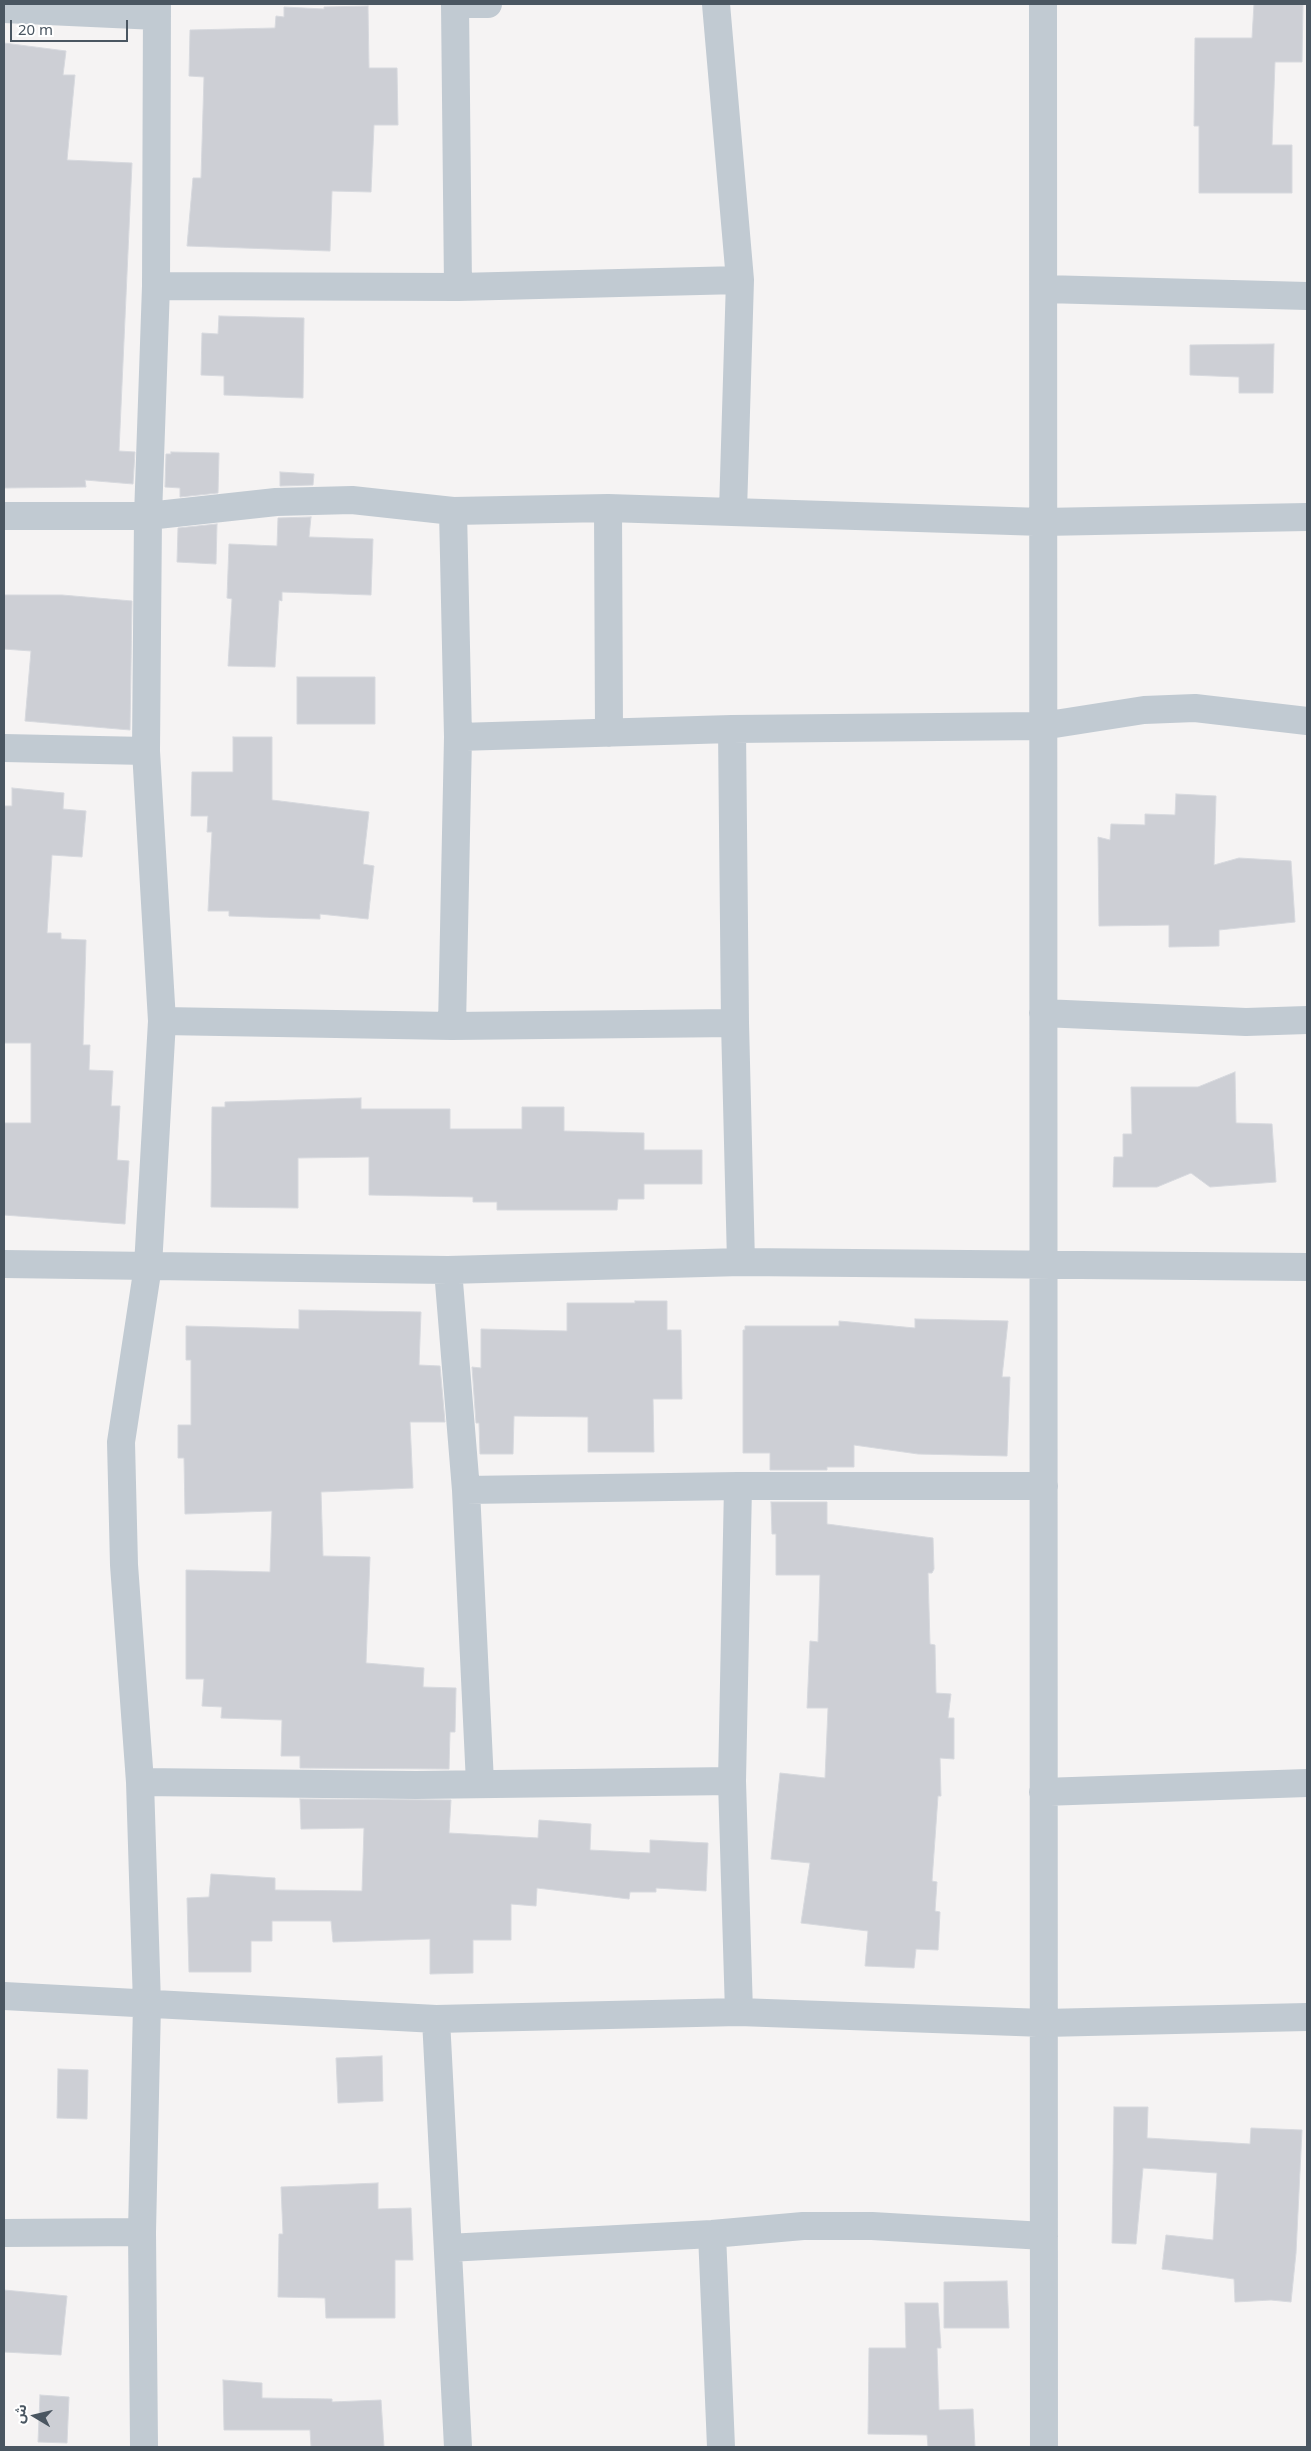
<!DOCTYPE html>
<meta charset="utf-8">
<style>
body{margin:0}
#map{position:relative;width:1311px;height:2451px;overflow:hidden;background:#f5f3f3;font-family:"Noto Sans","Noto Sans Arabic",sans-serif}
canvas{display:block}
.frame{position:absolute;inset:0;border:5px solid #4a5661;pointer-events:none}
.north{position:absolute;left:10px;top:2391px;width:50px;height:50px;-webkit-text-stroke:4px #fff;paint-order:stroke;rotate:279deg;font-size:14px;font-weight:700;line-height:20px;text-align:center;color:#4a5661}
.north::after{content:'';display:block;margin:auto;width:18px;height:22px;background:#4a5661;clip-path:polygon(50% 0,100% 100%,50% 72%,0 100%)}
.scale{position:absolute;left:10px;top:20px;width:118px;height:22px;box-sizing:border-box;border:2px solid #4a5661;border-top:0;padding-left:6px;font-size:15px;line-height:18px;white-space:nowrap;color:#4a5661;-webkit-text-stroke:4px #fff;paint-order:stroke}
</style>
<div id="map">
<canvas width="1311" height="2451"></canvas>
<div class="frame"></div>
<div class="north">ش</div>
<div class="scale">20 m</div>
</div>
<script>
const ctx = document.querySelector('canvas').getContext('2d');
ctx.lineJoin = 'round';
function paint(path, color) { ctx.fillStyle = color; ctx.fill(path, 'evenodd'); }
const poly = rows => new Path2D(rows.map(r => 'M' + r).join(''));
function strokePath(path, color, width, dash) { ctx.strokeStyle = color; ctx.lineWidth = width; ctx.lineCap = dash ? 'butt' : 'round'; ctx.setLineDash(dash || []); ctx.stroke(path); }
const building = poly([
 [1254,4,1303,4,1302,62,1275,62,1272,145,1292,145,1292,193,1199,193,1199,126,1194,126,1195,38,1252,38,1254,4],
 [368,6,369,68,397,68,398,125,374,125,371,192,332,191,330,251,187,246,193,178,201,178,204,77,189,76,190,30,275,28,276,16,284,17,284,7,324,9,324,7,368,6],
 [4,43,66,51,63,75,75,75,67,160,132,163,119,451,135,452,133,484,85,480,86,487,4,488,4,43],
 [219,316,304,318,303,398,224,395,224,376,201,375,202,333,218,334,219,316],
 [1274,344,1273,393,1239,393,1239,377,1190,375,1190,345,1274,344],
 [171,452,219,453,218,493,180,497,180,488,165,487,166,454,171,454,171,452],
 [280,472,314,474,313,485,280,486,280,472],
 [311,517,309,537,373,539,371,595,282,592,282,601,279,600,275,667,228,666,232,599,227,598,229,544,277,546,278,518,311,517],
 [217,524,216,564,177,562,178,528,217,524],
 [4,595,62,595,132,601,130,730,25,721,31,651,4,649,4,595],
 [297,677,375,677,375,724,297,724,297,677],
 [233,737,272,737,272,800,369,812,363,864,374,866,368,919,320,914,320,919,229,916,229,911,208,911,212,832,207,832,208,816,191,816,192,772,233,772,233,737],
 [12,788,64,793,63,809,86,811,82,857,52,855,47,933,61,933,61,939,86,940,83,1045,90,1045,89,1070,113,1071,111,1106,120,1106,117,1160,129,1161,125,1224,4,1215,4,1123,31,1123,31,1043,4,1043,4,806,12,806,12,788],
 [1176,794,1216,796,1214,865,1239,858,1291,861,1295,922,1219,930,1219,946,1169,947,1169,925,1099,926,1098,837,1110,840,1111,824,1145,825,1145,814,1175,815,1176,794],
 [1235,1072,1236,1123,1272,1124,1276,1182,1210,1187,1191,1173,1157,1187,1113,1187,1114,1157,1123,1157,1123,1134,1132,1134,1131,1087,1198,1087,1235,1072],
 [361,1098,361,1109,450,1109,450,1129,522,1129,522,1107,564,1107,564,1131,644,1133,644,1150,702,1150,702,1184,644,1184,644,1199,618,1199,617,1210,497,1210,497,1202,473,1202,473,1197,369,1195,369,1157,298,1158,298,1208,211,1207,212,1107,225,1107,225,1102,361,1098],
 [635,1301,667,1301,667,1330,681,1330,682,1399,653,1399,654,1452,588,1452,588,1417,514,1416,513,1454,480,1454,479,1423,476,1423,472,1367,481,1368,481,1329,567,1331,567,1303,635,1303,635,1301],
 [299,1310,421,1312,419,1365,440,1366,445,1422,410,1422,413,1488,321,1492,323,1556,370,1557,366,1663,424,1668,423,1687,456,1688,455,1732,450,1732,449,1769,300,1768,300,1756,281,1756,282,1720,221,1718,222,1707,202,1706,204,1679,186,1679,186,1570,270,1572,272,1511,185,1514,184,1458,178,1458,178,1425,191,1425,191,1360,186,1360,186,1326,299,1329,299,1310],
 [915,1319,1008,1321,1002,1377,1010,1377,1007,1456,918,1454,854,1445,854,1467,827,1467,827,1470,770,1470,770,1453,743,1453,743,1330,745,1330,745,1326,839,1326,839,1321,915,1328,915,1319],
 [771,1502,827,1502,827,1524,933,1538,934,1569,932,1573,928,1573,930,1644,935,1645,936,1693,951,1694,948,1718,954,1718,954,1759,940,1758,941,1796,938,1796,932,1881,937,1882,935,1911,940,1912,938,1950,916,1949,914,1968,865,1966,868,1931,801,1923,810,1863,771,1859,780,1773,825,1778,828,1708,807,1708,810,1641,818,1642,820,1575,776,1575,776,1534,772,1534,771,1502],
 [300,1799,451,1800,449,1833,538,1838,539,1820,591,1824,590,1850,650,1853,650,1840,708,1843,706,1891,656,1888,656,1892,630,1892,629,1899,537,1888,536,1906,511,1904,511,1940,473,1940,473,1973,430,1974,430,1939,333,1942,331,1921,272,1921,272,1941,251,1941,251,1972,189,1972,187,1898,209,1897,211,1874,275,1878,275,1890,362,1891,364,1828,301,1829,300,1799],
 [382,2056,383,2101,338,2103,336,2058,382,2056],
 [58,2069,88,2070,87,2119,57,2118,58,2069],
 [1114,2107,1148,2107,1147,2138,1250,2144,1251,2128,1302,2130,1296,2253,1291,2302,1271,2300,1235,2302,1234,2279,1162,2269,1166,2235,1213,2240,1217,2173,1143,2168,1136,2244,1112,2243,1114,2107],
 [378,2183,378,2209,411,2208,413,2260,395,2260,395,2318,326,2318,325,2298,278,2297,279,2234,283,2234,281,2187,378,2183],
 [1007,2281,1009,2328,944,2328,944,2282,1007,2281],
 [4,2290,67,2296,61,2355,4,2352,4,2290],
 [905,2303,938,2303,941,2348,937,2348,939,2410,973,2409,975,2447,928,2447,927,2435,868,2434,869,2348,906,2348,905,2303],
 [223,2380,262,2383,262,2398,332,2399,332,2402,381,2400,384,2447,311,2447,310,2430,224,2430,223,2380],
 [40,2395,69,2397,67,2443,38,2442,40,2395]
]);
const minor = poly([
 [455,4,458,287],
 [455,4,488,4],
 [716,4,740,280,733,511],
 [1043,4,1044,2447],
 [4,9,157,16],
 [156,286,458,287,740,280],
 [1044,289,1307,296],
 [608,508,609,733],
 [4,516,148,516,276,502,352,500,453,511],
 [732,729,735,1023,741,1262],
 [458,737,732,729,1042,726,1144,710,1195,708,1307,721],
 [4,748,146,751],
 [1043,1013,1246,1022,1307,1020],
 [162,1021,452,1026,735,1023],
 [452,1026,458,737,453,511,608,508,1042,522,1307,517],
 [4,1264,448,1270,741,1262,1307,1267],
 [448,1270,466,1490,480,1783],
 [738,1486,732,1781,739,2012],
 [466,1490,738,1486,1044,1486],
 [140,1782,416,1785,732,1781],
 [1043,1792,1307,1783],
 [4,1996,436,2019,739,2012,1044,2023,1307,2017],
 [436,2019,458,2447],
 [4,2233,142,2232],
 [712,2234,721,2447],
 [448,2248,712,2234,803,2226,872,2226,1044,2236],
 [144,2447,142,2232,147,2004,140,1782,124,1565,121,1442,148,1266,162,1021,146,751,148,516,156,286,157,4]
]);
paint(building, '#cdcfd5');
strokePath(building, '#d7d9de', 1);
strokePath(minor, '#c1cad2', 28);
</script>
